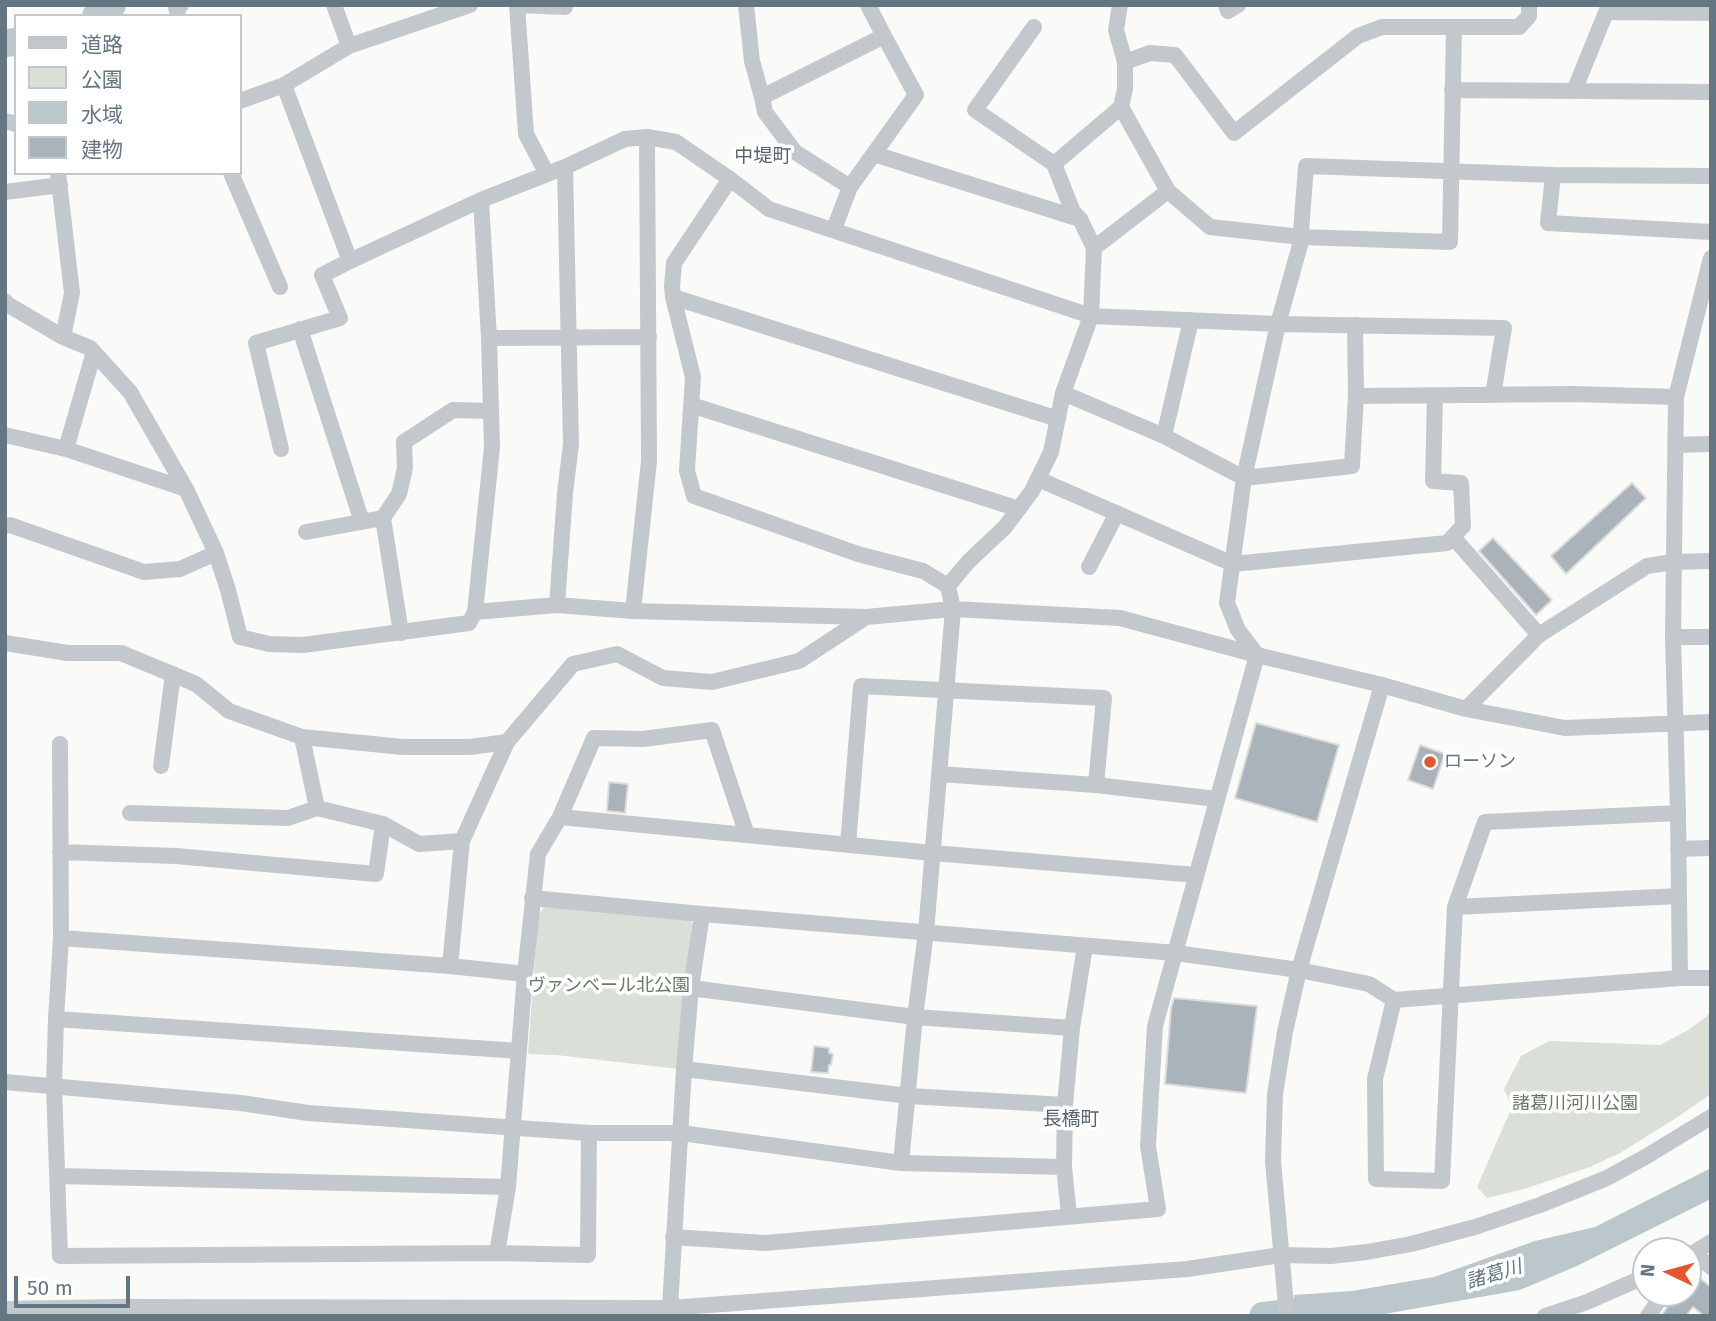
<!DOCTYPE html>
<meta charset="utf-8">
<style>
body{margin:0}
#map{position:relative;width:1716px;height:1321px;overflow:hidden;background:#fafaf8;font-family:"Fira Sans","Noto Sans JP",sans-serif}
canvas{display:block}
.frame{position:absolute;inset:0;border:7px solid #657683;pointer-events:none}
.legend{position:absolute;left:14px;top:14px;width:228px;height:161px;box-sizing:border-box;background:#fff;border:2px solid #c1c8cd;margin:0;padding:9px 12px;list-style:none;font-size:21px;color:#657683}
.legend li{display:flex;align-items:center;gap:14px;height:35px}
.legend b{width:35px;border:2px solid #c1c8cd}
.north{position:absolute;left:1632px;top:1237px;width:70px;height:70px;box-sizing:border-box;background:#fff;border:2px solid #c1c8cd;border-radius:50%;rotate:275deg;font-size:19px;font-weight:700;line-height:28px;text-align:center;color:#657683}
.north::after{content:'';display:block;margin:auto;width:24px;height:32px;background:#e4572e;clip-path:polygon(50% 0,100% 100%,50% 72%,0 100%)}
.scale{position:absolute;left:14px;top:1276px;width:116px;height:32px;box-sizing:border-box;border:4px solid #657683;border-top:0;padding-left:9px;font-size:21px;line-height:24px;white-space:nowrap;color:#657683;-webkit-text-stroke:5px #fff;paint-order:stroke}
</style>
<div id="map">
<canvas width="1716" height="1321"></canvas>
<div class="frame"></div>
<ul class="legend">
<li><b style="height:9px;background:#c3c8cc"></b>道路</li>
<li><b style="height:19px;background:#dadfd7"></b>公園</li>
<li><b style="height:19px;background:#bbc7cb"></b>水域</li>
<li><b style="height:19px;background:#aab3b9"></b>建物</li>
</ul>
<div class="north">N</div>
<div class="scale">50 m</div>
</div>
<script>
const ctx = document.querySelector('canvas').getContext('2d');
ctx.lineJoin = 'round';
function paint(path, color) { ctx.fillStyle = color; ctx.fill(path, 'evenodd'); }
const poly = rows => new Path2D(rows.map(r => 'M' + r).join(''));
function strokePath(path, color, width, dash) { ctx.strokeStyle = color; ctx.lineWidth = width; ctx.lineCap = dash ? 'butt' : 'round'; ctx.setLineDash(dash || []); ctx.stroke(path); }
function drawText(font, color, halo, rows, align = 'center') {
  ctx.font = font + ' "Fira Sans","Noto Sans JP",sans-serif'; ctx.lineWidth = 7; ctx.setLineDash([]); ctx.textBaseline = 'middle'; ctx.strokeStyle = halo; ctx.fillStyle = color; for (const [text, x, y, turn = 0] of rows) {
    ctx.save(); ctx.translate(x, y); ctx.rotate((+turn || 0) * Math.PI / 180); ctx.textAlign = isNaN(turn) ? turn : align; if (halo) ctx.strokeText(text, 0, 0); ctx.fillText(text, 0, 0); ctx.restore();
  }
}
const green = poly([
 [545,906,687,916,692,923,679,1069,556,1055,528,1054,538,915],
 [1711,1011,1711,1094,1676,1118,1620,1153,1590,1167,1524,1189,1487,1198,1477,1187,1512,1107,1504,1089,1521,1056,1549,1041,1660,1045,1688,1030,1706,1017]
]);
const water = poly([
 [1711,1168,1711,1199,1577,1266,1520,1290,1373,1316,1297,1316,1294,1295,1352,1291,1434,1277,1535,1241,1595,1227]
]);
const river = poly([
 [96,16,112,5],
 [5,43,16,42],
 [1263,1316,1316,1310]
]);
const building = poly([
 [1632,483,1646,498,1566,574,1551,556,1632,483],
 [1493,538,1552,600,1536,615,1479,551,1493,538],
 [1256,723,1339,745,1317,822,1235,798,1256,723],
 [1420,745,1445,754,1433,789,1408,780,1420,745],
 [609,782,628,784,625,813,607,811,609,782],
 [1174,998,1257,1006,1246,1093,1165,1084,1171,1008,1174,998],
 [814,1046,829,1048,829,1053,833,1054,831,1065,829,1065,828,1073,811,1072,814,1046],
 [1697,1276,1711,1287,1711,1316,1704,1316,1693,1307,1686,1316,1661,1316,1673,1299,1674,1293,1688,1293,1688,1287,1697,1276]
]);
const minor = poly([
 [334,5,349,46],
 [517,5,526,134,547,174],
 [519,5,565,7],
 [746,5,752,61,762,97,884,36,868,5],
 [1226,5,1228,11,1238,5],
 [1607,12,1711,13],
 [178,16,176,7,181,5],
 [1034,27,975,110,1054,164],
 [1125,62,1150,53,1175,55,1234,133,1358,36,1382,27,1519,27,1529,16,1529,5],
 [284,85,349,46,470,5],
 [1452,90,1711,92],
 [1574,91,1609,5],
 [762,97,765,112,795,152,850,187,834,229],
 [240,101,284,85,350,261,481,200,565,167,625,139,647,137,676,142,730,179,769,209,1091,316,1278,324,1504,328,1493,395],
 [1121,107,1168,191,1210,227,1301,237,1450,242,1454,27],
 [5,121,16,124],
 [874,154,1080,219],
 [58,173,72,293,63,337,90,348,130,392,186,489,216,553,228,590,240,637,269,644,303,645,469,623,475,612,492,447,489,338,481,200],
 [231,173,280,287],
 [1553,175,1548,223,1711,232],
 [730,179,674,263,672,286,673,297,693,377,687,471,694,496,858,554,923,571,948,586,953,609,926,932,915,1017,901,1163],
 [850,187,916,95,884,36],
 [5,192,60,185],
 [1094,248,1168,191],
 [673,297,1058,419],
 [5,301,7,304,63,337],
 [1355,325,1356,396],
 [300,329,362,522],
 [489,338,649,337],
 [1063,393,1164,436,1244,478,1352,466,1356,396,1573,394,1676,397],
 [691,405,1019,509],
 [5,435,66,449,186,489],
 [1164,436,1191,320],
 [1675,445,1711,444],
 [66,449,94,352],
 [281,449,256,343,340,318,322,275,350,261],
 [1038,479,1233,564,1447,543,1463,526,1461,483,1433,481,1435,396],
 [383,518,399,494,405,468,404,442,453,410,491,411],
 [5,526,10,525,144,572,180,569,216,553],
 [306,532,383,518,401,633],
 [1453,537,1539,635],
 [1089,567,1117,513],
 [948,586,968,562,1005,527,1032,491,1051,452,1063,393,1091,316,1094,248,1080,219,1073,212,1054,164,1121,107,1125,89,1125,62,1116,30,1120,5],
 [557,605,565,493,571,444,565,167],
 [633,611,649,461,647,137],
 [475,612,557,605,633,611,866,617],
 [1673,637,1711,637],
 [5,643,68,653,121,653,196,684,229,711,302,737,317,808,383,824,419,844,462,841,507,742,573,664,617,654,663,678,712,682,799,661,866,617,953,609,1120,618,1257,655,1382,685],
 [1466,709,1539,635,1647,566,1673,562,1711,561],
 [302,737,403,747,470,747,507,742],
 [60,744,61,938,56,1019,54,1086,60,1256,497,1253,588,1255,589,1133],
 [161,766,173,674],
 [939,774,1096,785,1217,799],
 [130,813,288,818,317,808],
 [560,817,933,853,1196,875],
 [848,845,861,686,1104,698,1096,785],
 [1678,849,1711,848],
 [60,852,176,856,376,874,383,824],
 [532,898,702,914,1176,953,1299,970,1369,984,1394,1000,1680,978,1711,978],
 [1455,907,1679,896],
 [61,938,450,966,525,974],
 [450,966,462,841],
 [1680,978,1678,813,1673,637,1676,397,1711,258],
 [691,988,915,1017,1072,1028],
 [1394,1000,1375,1079,1376,1179,1442,1181,1455,907,1485,822,1678,813],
 [56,1019,519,1051],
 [684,1069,909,1096,1065,1105],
 [5,1082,241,1103,308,1113,589,1133,681,1133,901,1163,1064,1167],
 [58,1176,508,1187],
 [1069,1215,1064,1167,1065,1105,1072,1028,1085,946],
 [673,1237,765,1243,1158,1209,1148,1146,1155,1026,1257,655,1238,630,1227,603,1244,478,1278,324,1300,245,1306,166,1553,175,1711,176],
 [497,1253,508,1187,525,974,538,854,560,817,594,738,643,739,712,730,747,835],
 [1693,1253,1711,1267],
 [1688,1256,1711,1242],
 [670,1308,684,1069,691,988,702,914],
 [5,1309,118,1307,670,1308,1187,1269,1281,1255,1331,1256,1367,1252,1411,1244,1475,1227,1540,1205,1607,1178,1647,1156,1711,1117],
 [1287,1316,1273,1161,1275,1094,1285,1032,1299,970,1382,685,1466,709,1565,728,1711,722],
 [1545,1316,1587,1302,1646,1276],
 [1648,1316,1664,1293]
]);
const markers = [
 [1430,762,7,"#e4572e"]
];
const poiNames = [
 ["ローソン",1444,762]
];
const parkNames = [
 ["ヴァンベール北公園",609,986],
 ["諸葛川河川公園",1575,1104]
];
const neighbourhoodNames = [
 ["中堤町",763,157],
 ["長橋町",1071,1120]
];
const waterNames = [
 ["諸葛川",1494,1275,-17]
];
paint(green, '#dadfd7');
paint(water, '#bbc7cb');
strokePath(river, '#bbc7cb', 28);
paint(building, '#aab3b9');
strokePath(building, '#dcdcda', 2);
strokePath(minor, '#c3c8cc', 16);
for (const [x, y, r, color] of markers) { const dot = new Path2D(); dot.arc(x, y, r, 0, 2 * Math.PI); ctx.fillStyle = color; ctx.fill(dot); strokePath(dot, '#fff', 2.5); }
drawText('18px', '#657683', '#fff', poiNames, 'left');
drawText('18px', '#687a64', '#fff', parkNames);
drawText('19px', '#57646e', '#fff', neighbourhoodNames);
drawText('italic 19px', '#60757c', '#fff', waterNames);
</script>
